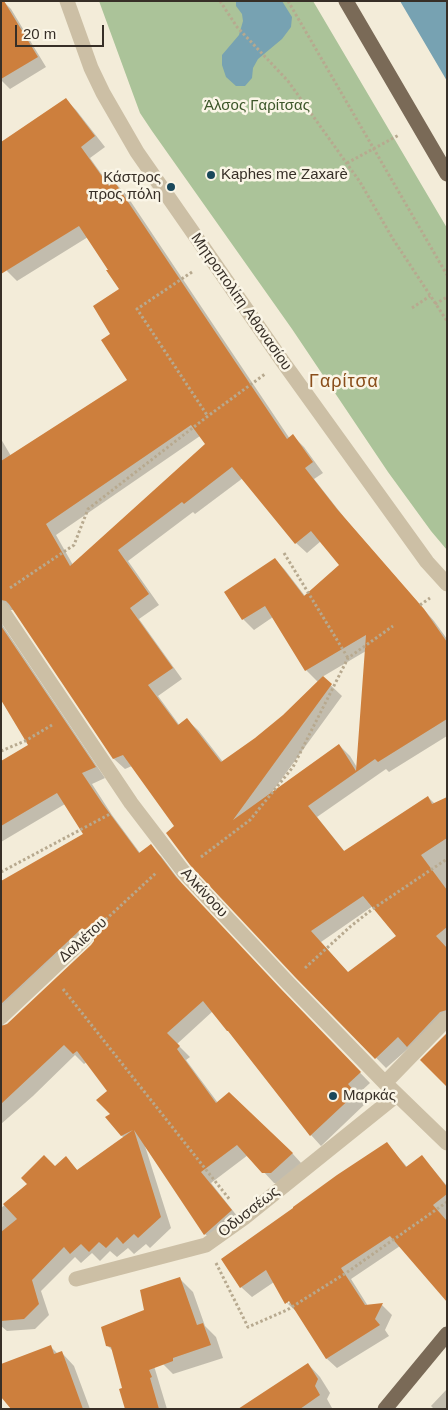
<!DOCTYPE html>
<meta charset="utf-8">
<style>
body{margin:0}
#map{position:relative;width:448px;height:1410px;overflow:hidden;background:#f3ecd9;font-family:Arial,sans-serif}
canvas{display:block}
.frame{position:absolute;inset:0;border:2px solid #372f27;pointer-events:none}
.scale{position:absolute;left:15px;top:25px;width:89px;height:22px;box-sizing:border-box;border:2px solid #372f27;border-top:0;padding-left:6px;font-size:15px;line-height:18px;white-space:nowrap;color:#372f27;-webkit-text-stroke:4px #faf5e6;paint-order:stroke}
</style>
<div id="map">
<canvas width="448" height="1410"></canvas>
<div class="frame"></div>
<div class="scale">20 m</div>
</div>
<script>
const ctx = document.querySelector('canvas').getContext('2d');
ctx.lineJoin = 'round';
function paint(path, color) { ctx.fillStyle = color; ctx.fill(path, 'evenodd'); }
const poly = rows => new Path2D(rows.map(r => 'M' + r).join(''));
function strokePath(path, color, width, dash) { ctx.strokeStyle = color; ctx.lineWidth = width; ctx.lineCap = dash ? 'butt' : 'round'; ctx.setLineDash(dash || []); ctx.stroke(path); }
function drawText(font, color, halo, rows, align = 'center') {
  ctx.font = font + ' Arial,sans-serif'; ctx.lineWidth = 5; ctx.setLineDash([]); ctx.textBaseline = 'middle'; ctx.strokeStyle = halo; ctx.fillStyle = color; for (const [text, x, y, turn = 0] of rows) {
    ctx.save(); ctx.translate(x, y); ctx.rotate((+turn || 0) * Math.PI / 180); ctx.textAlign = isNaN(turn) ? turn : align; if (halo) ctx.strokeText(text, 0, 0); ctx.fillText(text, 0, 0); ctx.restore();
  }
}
const green = poly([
 [99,1,313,1,447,228,447,550,431,531,388,472,292,329,152,131,140,113,133,94]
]);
const water = poly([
 [236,1,282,1,292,17,291,27,282,39,258,59,253,68,252,78,245,86,236,86,226,77,222,65,222,55,239,35,243,21,242,14,236,6],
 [400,1,447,1,447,81]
]);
const shadow = poly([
 [1,1,3,1,11,9,46,67,10,89,1,80],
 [66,100,76,110,105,147,90,158,110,186,114,182,125,193,290,439,293,436,304,447,323,473,314,479,347,521,434,621,447,639,447,736,389,772,386,769,317,817,345,852,428,797,435,804,447,811,447,1028,410,1047,386,1068,296,976,176,827,132,766,125,769,114,759,15,610,11,610,6,612,2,621,3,626,105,778,92,784,112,815,140,853,150,846,161,856,186,889,292,1002,370,1083,357,1095,365,1104,321,1146,311,1135,234,1037,213,1011,177,1044,190,1057,186,1060,218,1103,292,1153,302,1164,282,1183,274,1183,248,1155,211,1183,241,1221,216,1244,205,1234,145,1146,171,1228,150,1248,146,1244,134,1254,128,1248,117,1257,110,1251,100,1261,92,1253,81,1263,75,1257,41,1291,49,1315,35,1329,7,1331,1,1326,1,1208,28,1185,55,1168,66,1158,78,1171,124,1138,121,1135,111,1114,109,1092,87,1062,84,1064,75,1055,33,1096,1,1124,1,882,84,834,65,804,1,842,1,763,30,745,1,698,1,439,11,456,129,380,112,334,121,290,109,270,88,237,17,281,7,271,1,257],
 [200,436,207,444,73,565,56,535],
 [243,478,296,543,307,553,321,541,341,565,305,596,285,570,275,559,225,593,243,619,254,630,273,617,306,670,318,682,284,716,255,739,223,762,198,730,187,720,180,726,158,696,182,679,139,619,159,605,128,561,193,512,195,514],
 [366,651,358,769,350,756,339,745,270,795,342,696,322,677],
 [373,906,398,936,349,974,321,942],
 [97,937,92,946,8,1025,2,1028,5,1021,89,941],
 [387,1144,408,1168,421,1157,432,1168,447,1186,447,1299,400,1246,351,1279,368,1306,382,1305,392,1315,385,1330,389,1336,337,1368,326,1358,298,1313,288,1304,294,1298,288,1301,288,1304,274,1282,252,1297,241,1287],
 [180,1279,193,1292,205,1326,216,1337,223,1358,173,1374,160,1361,148,1346,167,1409,126,1409,123,1389,113,1351,108,1346],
 [51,1347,58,1354,62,1353,74,1366,90,1409,13,1409],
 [308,1364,320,1377,330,1393,327,1399,332,1408,331,1409,241,1409],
 [447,1389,447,1409,434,1409,431,1406]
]);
const building = poly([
 [1,1,4,1,38,57,1,79],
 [66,98,95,136,81,147,109,186,114,181,287,439,293,434,313,462,305,468,337,509,424,609,447,642,447,719,378,762,375,759,308,806,344,851,428,796,432,804,447,797,447,838,421,855,447,890,447,927,436,936,447,948,447,1010,440,1012,407,1047,398,1037,375,1059,295,977,190,865,166,833,174,826,123,755,113,759,9,604,6,601,1,600,1,461,127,380,101,340,110,334,93,306,119,289,106,270,108,270,79,226,1,274,1,142],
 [191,425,205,444,70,566,46,524],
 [232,467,295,544,311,531,339,565,304,596,275,558,224,592,242,620,265,606,305,671,366,635,356,771,339,744,233,820,332,684,323,676,283,715,255,738,221,762,187,718,178,725,148,685,173,668,130,608,149,594,118,550,182,502,184,504],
 [363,896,396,936,348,972,311,931],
 [1,626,96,767,82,773,102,803,139,853,151,844,176,877,281,989,361,1072,348,1084,356,1093,310,1136,228,1031,227,1031,203,1001,167,1033,180,1046,177,1049,216,1103,229,1092,293,1153,271,1173,262,1173,237,1145,201,1172,232,1210,204,1235,134,1130,161,1217,138,1238,134,1234,123,1244,117,1237,106,1248,99,1242,89,1252,81,1244,70,1254,64,1247,32,1280,39,1304,24,1319,1,1321,1,1232,17,1219,3,1204,27,1184,21,1178,44,1155,55,1166,66,1156,77,1170,133,1130,121,1136,105,1117,110,1114,96,1100,107,1091,77,1051,73,1054,64,1045,1,1104,1,1026,7,1024,91,945,94,941,94,936,92,932,88,929,83,929,79,931,1,1004,1,881,83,834,57,793,1,826,1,761,28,745,1,700],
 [447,1033,447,1087,420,1060],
 [387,1142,406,1167,422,1155,447,1187,447,1194,433,1205,447,1221,447,1302,390,1236,341,1268,365,1305,383,1303,375,1319,380,1325,326,1359,289,1301,285,1304,266,1270,240,1288,221,1259,293,1208,293,1207,337,1175],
 [180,1277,197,1325,203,1323,211,1345,173,1358,173,1361,149,1370,152,1377,150,1378,159,1409,125,1409,119,1389,122,1388,111,1347,106,1346,101,1327,144,1310,140,1290],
 [51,1345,54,1354,62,1351,83,1409,11,1409,1,1397,1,1364],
 [308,1363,318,1379,315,1386,320,1395,300,1409,238,1409]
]);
const path = poly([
 [220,1,237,27,288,81,360,182,393,239,447,321],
 [288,1,447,275],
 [347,163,399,135],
 [192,272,137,309,207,415],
 [435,304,447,297],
 [412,308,430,296],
 [284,553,348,658],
 [10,588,74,545,88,509,208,416,265,374],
 [420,605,430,598],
 [1,751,25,741,52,725],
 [201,857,250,820,293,767,348,658,393,626],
 [1,872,110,814],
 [102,923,156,873],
 [305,968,351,926,374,908,447,859],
 [63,989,230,1200],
 [216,1263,248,1327,287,1310,346,1273,447,1202]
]);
const minor = poly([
 [67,1,91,68,103,93,137,152,283,362,427,562,447,584],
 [1,609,131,803,183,871,288,983,385,1083,447,1143],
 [1,1017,85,938],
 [385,1083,447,1019],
 [76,1279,206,1245,244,1218,397,1095]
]);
const major = poly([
 [346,1,447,174],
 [385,1409,447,1334]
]);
const markers = [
 [211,175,5,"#1a485b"],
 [171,187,5,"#1a485b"],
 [333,1096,5,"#1a485b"]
];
const parkNames = [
 ["Άλσος Γαρίτσας",257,106]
];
const poiNames = [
 ["Kaphes me Zaxarè",221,175],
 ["Κάστρος",161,178,"right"],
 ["προς πόλη",161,195,"right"],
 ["Μαρκάς",343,1096]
];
const streetNames = [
 ["Μητροπολίτη Αθανασίου",241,302,55],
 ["Αλκίνοου",204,893,47],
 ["Δαλιέτου",83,940,-42],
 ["Οδυσσέως",249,1212,-38]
];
const quarterNames = [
 ["Γαρίτσα",344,382]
];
paint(green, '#abc399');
paint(water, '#77a2b2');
paint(shadow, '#0003');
paint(building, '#cd7f3d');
strokePath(path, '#b7a98f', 3, [2.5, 2.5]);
strokePath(minor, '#ccbfa5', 15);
strokePath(major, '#7a6a57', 15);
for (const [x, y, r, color] of markers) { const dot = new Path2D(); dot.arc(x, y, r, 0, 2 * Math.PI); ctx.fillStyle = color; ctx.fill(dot); strokePath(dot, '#faf5e6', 2); }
drawText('15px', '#3c5629', '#faf5e6', parkNames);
drawText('15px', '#372f27', '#faf5e6', poiNames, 'left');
drawText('15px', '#372f27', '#faf5e6', streetNames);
ctx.letterSpacing = '1px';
drawText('18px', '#8a4e1b', '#faf5e6', quarterNames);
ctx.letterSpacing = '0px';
</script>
